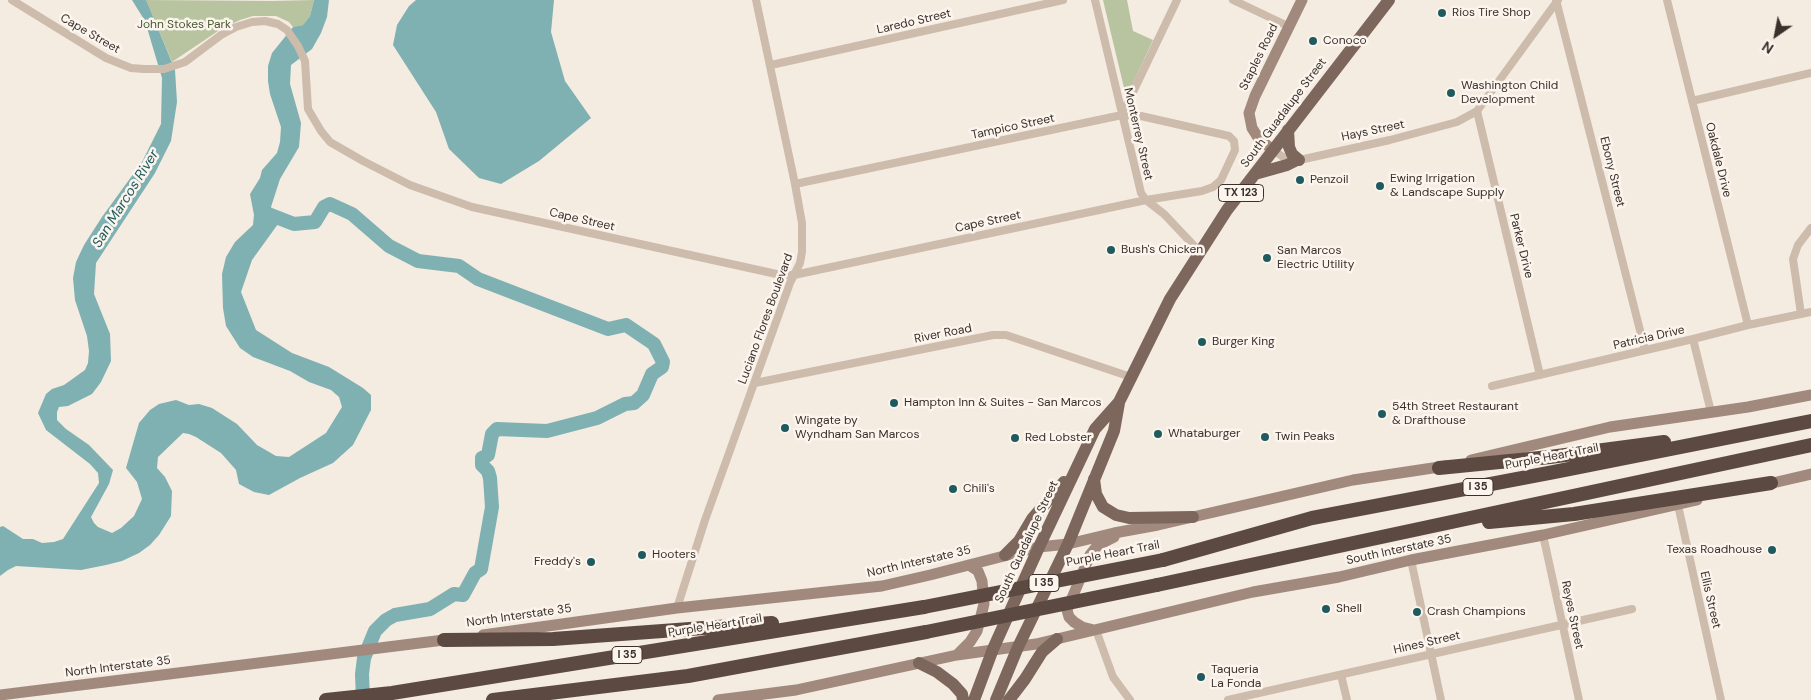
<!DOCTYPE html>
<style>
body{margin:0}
#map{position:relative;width:1811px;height:700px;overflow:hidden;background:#f4ebe1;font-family:"DM Sans",sans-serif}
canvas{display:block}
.north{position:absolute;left:1751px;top:10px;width:50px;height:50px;-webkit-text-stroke:4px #fbf5ee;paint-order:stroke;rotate:213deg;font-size:14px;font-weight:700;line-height:20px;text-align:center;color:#3b302b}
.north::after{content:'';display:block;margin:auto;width:18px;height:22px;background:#3b302b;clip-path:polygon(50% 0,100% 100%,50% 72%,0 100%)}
</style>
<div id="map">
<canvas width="1811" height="700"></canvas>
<div class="north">N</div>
</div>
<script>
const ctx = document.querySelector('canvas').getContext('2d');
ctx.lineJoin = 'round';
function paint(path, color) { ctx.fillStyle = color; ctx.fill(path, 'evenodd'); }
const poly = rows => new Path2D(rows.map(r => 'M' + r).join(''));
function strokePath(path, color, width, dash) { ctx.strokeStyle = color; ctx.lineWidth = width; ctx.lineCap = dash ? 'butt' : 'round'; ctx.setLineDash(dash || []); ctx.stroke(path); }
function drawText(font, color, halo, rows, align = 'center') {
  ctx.font = font + ' "DM Sans",sans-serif'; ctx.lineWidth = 5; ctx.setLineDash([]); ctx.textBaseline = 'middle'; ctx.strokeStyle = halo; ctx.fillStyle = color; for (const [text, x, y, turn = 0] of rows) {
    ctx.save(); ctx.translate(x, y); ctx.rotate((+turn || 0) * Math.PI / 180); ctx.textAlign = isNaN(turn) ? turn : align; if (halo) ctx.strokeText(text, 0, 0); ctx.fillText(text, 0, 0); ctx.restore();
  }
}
const green = poly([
 [146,0,272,1,314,0,310,16,303,25,293,27,289,22,276,16,253,16,240,20,221,29,172,62],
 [1103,0,1127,0,1133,31,1153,40,1128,94,1125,92]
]);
const water = poly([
 [132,0,146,0,147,2,175,70,177,102,171,141,155,173,96,263,94,294,110,334,111,361,101,382,92,394,68,406,59,407,57,412,57,420,66,429,89,445,113,470,109,484,91,517,94,523,98,527,112,533,121,528,134,516,142,499,137,482,126,468,139,423,150,410,159,404,176,400,189,405,199,404,212,408,237,424,257,445,276,456,289,457,326,433,342,407,339,397,331,390,309,382,290,371,253,357,240,348,226,326,223,308,222,274,226,257,235,242,253,225,254,215,250,194,260,178,262,170,277,153,280,142,281,127,270,94,268,81,268,66,272,53,293,27,303,25,310,16,314,0,329,0,327,17,321,33,312,49,291,65,290,84,301,123,299,147,280,179,271,207,278,224,252,260,241,292,256,330,292,353,329,367,363,388,371,395,371,410,353,445,333,463,300,478,269,495,254,492,239,484,236,470,221,453,196,437,189,434,183,433,158,457,157,468,165,477,172,491,171,516,159,535,150,545,139,553,122,561,106,565,81,570,16,566,8,570,0,576,0,527,3,526,23,539,33,539,42,543,54,542,63,539,99,483,98,473,90,464,46,430,38,413,46,394,52,389,64,385,85,370,88,363,89,351,87,336,75,300,73,278,76,262,84,245,102,217,142,162,161,124,162,78,145,21],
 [416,0,554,0,551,32,565,81,591,118,539,161,501,184,479,178,449,149,436,112,393,45,397,25,409,6]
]);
const river = poly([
 [263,212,294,224,315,222,324,207,330,204,352,214,389,246,418,261,459,266,478,279,608,329,626,325,654,344,663,362,662,367,652,374,643,395,634,403,625,404,597,418,547,431,497,429,492,434,488,455,482,458,482,465,488,471,490,478,492,507,481,569,475,573,463,595,454,594,430,609,395,615,386,620,375,631,364,658,362,674,363,700]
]);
const street = poly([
 [12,0,106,58,131,68,144,69,164,69,185,62,221,35,236,27,252,22,265,21,278,24,287,30,298,46,305,61,308,109,321,131,330,142,363,161,410,185,472,207,781,275,794,275,1146,200,1202,191,1213,187,1221,180,1235,150,1234,141,1229,136,1141,116,1122,115,795,184],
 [1095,0,1141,193,1146,200,1164,214,1199,251],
 [1233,0,1290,27],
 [1556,0,1645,350],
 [1667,0,1748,325],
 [771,65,1063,0],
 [1692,101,1811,73],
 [1477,111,1540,375],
 [1122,115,1177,0],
 [1273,150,1286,159,1295,161,1390,140,1457,122,1477,111,1558,0],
 [1801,314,1793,259,1798,245,1811,228],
 [1693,339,1711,412],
 [755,383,993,335,1006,335,1131,377],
 [1492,386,1693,339,1748,325,1811,312],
 [1678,505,1721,700],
 [1543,535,1579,700],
 [1411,560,1441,700],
 [677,608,705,520,790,283,800,263,802,252,802,223,795,184,756,0],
 [1096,630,1113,677,1130,700],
 [1341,675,1347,700],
 [1228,700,1632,609]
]);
const secondary = poly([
 [1273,150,1259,139,1252,128,1249,113,1255,96,1302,0],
 [1471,460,1610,427,1748,407,1811,395],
 [1764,485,1811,474],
 [1094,630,1082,627,1074,622,1069,617,1067,610,1090,555,1098,545,1114,537],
 [483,635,677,608,882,586,930,575,1039,547,1068,544,1114,533,1158,525,1353,480,1446,466],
 [957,655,970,642,977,631,984,604,982,581,978,571,969,565],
 [0,695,452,639],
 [718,700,796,690,957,655,1036,644,1253,592,1339,577,1411,560,1543,535,1697,500]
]);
const primary = poly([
 [1288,130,1289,147,1292,154,1299,160],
 [1255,174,1287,165,1295,161],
 [1094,479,1096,494,1103,507,1116,515,1129,518,1193,517],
 [1005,555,1019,541,1032,519,1064,482],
 [919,663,937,672,953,684,962,694,963,700],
 [974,700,993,649,1039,547,1095,429,1119,402,1170,299,1227,210,1389,0],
 [996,700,1018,647,1068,544,1114,431,1119,403],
 [1009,700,1025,679,1042,652,1057,639]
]);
const highway = poly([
 [1439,468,1550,457,1664,442],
 [1489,522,1574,514,1771,483],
 [1163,560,1312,518,1554,472,1811,421],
 [1157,585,1811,445],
 [444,640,553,639,772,623],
 [326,700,392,693,924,607],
 [493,700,688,676,926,632]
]);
const highwayBridge = poly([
 [924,607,1163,560],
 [926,632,1157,585]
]);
const markers = [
 [1442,13,5,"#1f5a5e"],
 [1313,41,5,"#1f5a5e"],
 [1451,93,5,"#1f5a5e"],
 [1300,180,5,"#1f5a5e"],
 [1380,186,5,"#1f5a5e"],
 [1111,250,5,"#1f5a5e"],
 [1267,258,5,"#1f5a5e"],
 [1202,342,5,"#1f5a5e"],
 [894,403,5,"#1f5a5e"],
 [1382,414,5,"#1f5a5e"],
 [785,428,5,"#1f5a5e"],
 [1158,434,5,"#1f5a5e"],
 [1265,437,5,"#1f5a5e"],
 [1015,438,5,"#1f5a5e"],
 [953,489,5,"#1f5a5e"],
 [1772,550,5,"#1f5a5e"],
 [642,555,5,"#1f5a5e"],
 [591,562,5,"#1f5a5e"],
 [1326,609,5,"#1f5a5e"],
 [1417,612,5,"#1f5a5e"],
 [1201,677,5,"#1f5a5e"]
];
const shields = [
 [1241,193,45],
 [1478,487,30],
 [1044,583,30],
 [627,655,30]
];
const shieldNames = [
 ["TX 123",1241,193],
 ["I 35",1478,487],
 ["I 35",1044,583],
 ["I 35",627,655]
];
const poiNames = [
 ["Rios Tire Shop",1452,13],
 ["Conoco",1323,41],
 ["Washington Child",1461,86],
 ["Development",1461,100],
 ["Ewing Irrigation",1390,179],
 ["& Landscape Supply",1390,193],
 ["Penzoil",1310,180],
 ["Bush's Chicken",1121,250],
 ["San Marcos",1277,251],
 ["Electric Utility",1277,265],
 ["Burger King",1212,342],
 ["Hampton Inn & Suites - San Marcos",904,403],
 ["54th Street Restaurant",1392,407],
 ["& Drafthouse",1392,421],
 ["Wingate by",795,421],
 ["Wyndham San Marcos",795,435],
 ["Whataburger",1168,434],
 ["Twin Peaks",1275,437],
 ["Red Lobster",1025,438],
 ["Chili's",963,489],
 ["Texas Roadhouse",1762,550,"right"],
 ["Hooters",652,555],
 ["Freddy's",581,562,"right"],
 ["Shell",1336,609],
 ["Crash Champions",1427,612],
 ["Taqueria",1211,670],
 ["La Fonda",1211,684]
];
const streetNames = [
 ["Laredo Street",914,22,-13],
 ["Cape Street",90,34,30],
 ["Staples Road",1259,57,-64],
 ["South Guadalupe Street",1284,113,-53],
 ["Tampico Street",1013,127,-12],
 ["Hays Street",1373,131,-12],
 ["Monterrey Street",1138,134,77],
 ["Oakdale Drive",1718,160,76],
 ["Ebony Street",1612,172,76],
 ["Cape Street",582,220,13],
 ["Cape Street",988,222,-12],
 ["Parker Drive",1521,246,76],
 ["Luciano Flores Boulevard",766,319,-70],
 ["River Road",943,334,-11],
 ["Patricia Drive",1649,338,-13],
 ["Purple Heart Trail",1552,457,-11],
 ["South Guadalupe Street",1027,542,-65],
 ["South Interstate 35",1399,550,-12],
 ["Purple Heart Trail",1113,554,-11],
 ["North Interstate 35",919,562,-13],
 ["Ellis Street",1710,600,77],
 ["Reyes Street",1572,615,78],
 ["North Interstate 35",519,616,-8],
 ["Purple Heart Trail",715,626,-9],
 ["Hines Street",1427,643,-13],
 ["North Interstate 35",118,667,-7]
];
const parkNames = [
 ["John Stokes Park",184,25]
];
const waterNames = [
 ["San Marcos River",126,199,-58]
];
paint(green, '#b8c4a0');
paint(water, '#7fb0b2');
strokePath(river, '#7fb0b2', 14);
strokePath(street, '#cdbbac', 8);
strokePath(secondary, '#a18a7d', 11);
strokePath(primary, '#7d675c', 12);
strokePath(highway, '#5c4a42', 14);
strokePath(highwayBridge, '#5c4a42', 14);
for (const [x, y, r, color] of markers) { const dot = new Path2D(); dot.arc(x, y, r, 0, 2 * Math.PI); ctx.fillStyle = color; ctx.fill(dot); strokePath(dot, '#fbf5ee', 2); }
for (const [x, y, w] of shields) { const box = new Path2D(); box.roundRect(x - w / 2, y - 8.5, w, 17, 4); ctx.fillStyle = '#fbf5ee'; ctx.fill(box); strokePath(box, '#3b302b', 1); }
drawText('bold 11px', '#3b302b', null, shieldNames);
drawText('12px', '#3b302b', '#fbf5ee', poiNames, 'left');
drawText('12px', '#3b302b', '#fbf5ee', streetNames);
drawText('12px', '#4a5a2e', '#fbf5ee', parkNames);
drawText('italic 14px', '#1f5a5e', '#fbf5ee', waterNames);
</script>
